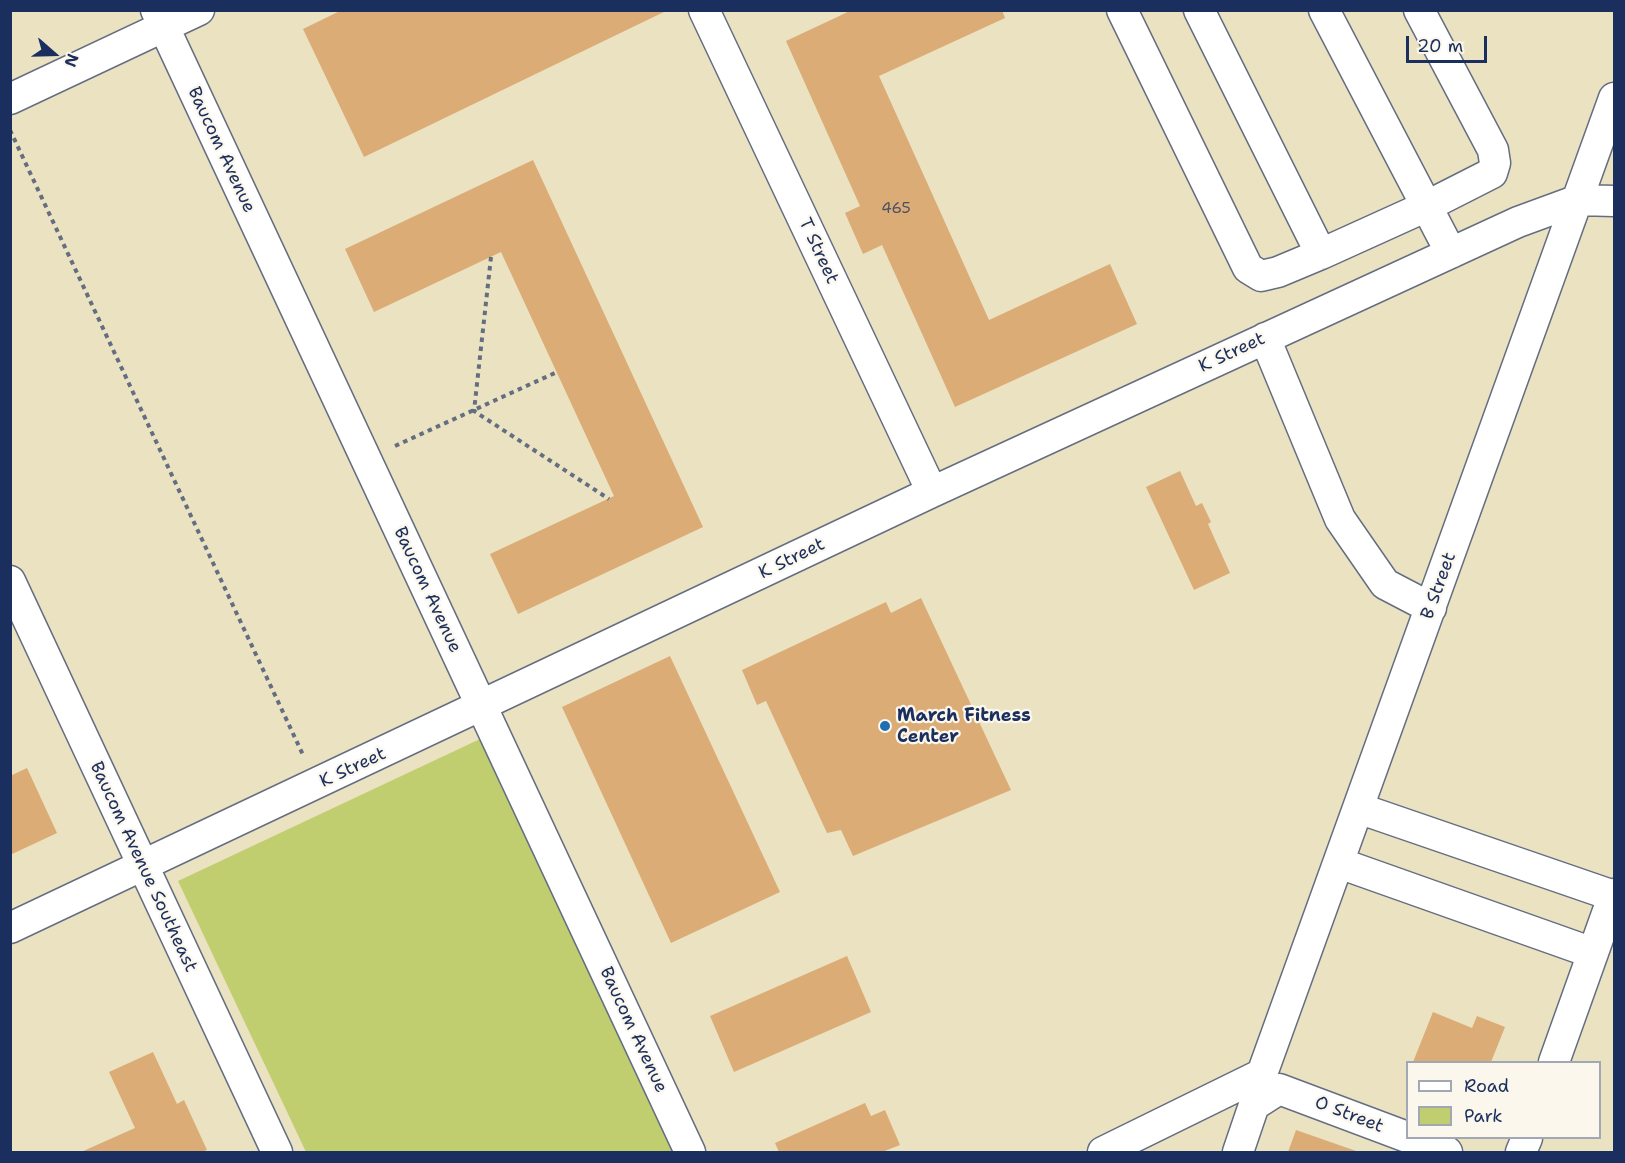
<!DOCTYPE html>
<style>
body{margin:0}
#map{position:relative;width:1625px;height:1163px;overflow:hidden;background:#ebe2c2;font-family:"Shantell Sans",sans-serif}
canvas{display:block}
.frame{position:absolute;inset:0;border:12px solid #1b2f5e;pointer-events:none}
.legend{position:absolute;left:1406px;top:1061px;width:195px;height:78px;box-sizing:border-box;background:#fbf7ec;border:2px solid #a1a7b3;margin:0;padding:8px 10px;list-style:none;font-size:18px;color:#1b2f5e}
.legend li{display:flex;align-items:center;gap:12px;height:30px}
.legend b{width:30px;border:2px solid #a1a7b3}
.north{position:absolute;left:24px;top:24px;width:60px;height:60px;-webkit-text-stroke:4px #fbf7ec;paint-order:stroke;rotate:110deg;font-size:16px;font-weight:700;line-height:24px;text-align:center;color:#1b2f5e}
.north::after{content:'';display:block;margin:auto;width:21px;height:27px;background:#1b2f5e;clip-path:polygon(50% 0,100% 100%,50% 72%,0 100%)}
.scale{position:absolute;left:1406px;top:36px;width:81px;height:27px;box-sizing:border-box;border:3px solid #1b2f5e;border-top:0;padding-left:8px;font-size:18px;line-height:21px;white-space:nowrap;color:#1b2f5e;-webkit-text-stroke:4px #fbf7ec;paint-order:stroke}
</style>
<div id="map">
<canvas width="1625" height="1163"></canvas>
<div class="frame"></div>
<ul class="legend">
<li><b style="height:8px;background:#fff"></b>Road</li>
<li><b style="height:16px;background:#c0ce70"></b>Park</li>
</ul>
<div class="north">N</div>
<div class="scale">20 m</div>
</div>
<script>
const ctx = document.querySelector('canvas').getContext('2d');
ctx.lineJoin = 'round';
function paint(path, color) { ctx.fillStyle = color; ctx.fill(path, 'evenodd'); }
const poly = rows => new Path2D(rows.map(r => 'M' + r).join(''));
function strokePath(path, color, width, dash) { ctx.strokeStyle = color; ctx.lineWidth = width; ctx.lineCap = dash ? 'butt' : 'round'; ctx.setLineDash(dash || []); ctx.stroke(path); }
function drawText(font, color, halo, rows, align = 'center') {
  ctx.font = font + ' "Shantell Sans",sans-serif'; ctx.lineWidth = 4.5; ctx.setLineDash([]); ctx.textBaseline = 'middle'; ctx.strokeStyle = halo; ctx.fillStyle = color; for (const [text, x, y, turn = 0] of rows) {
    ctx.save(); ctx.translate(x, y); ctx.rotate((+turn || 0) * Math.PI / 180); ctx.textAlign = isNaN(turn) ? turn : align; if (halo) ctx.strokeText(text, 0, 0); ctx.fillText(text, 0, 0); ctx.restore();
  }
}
const green = poly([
 [480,739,675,1152,306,1152,178,881]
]);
const building = poly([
 [342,10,668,10,364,157,303,29],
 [852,10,1002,10,1005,18,879,76,989,320,1110,264,1137,324,955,407,882,245,863,254,845,213,860,206,786,41],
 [533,160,703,527,518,614,490,554,614,496,501,252,374,312,345,249],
 [1180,471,1196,506,1202,503,1211,522,1208,524,1230,573,1194,590,1146,487],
 [921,598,1011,790,853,856,841,830,827,833,766,701,757,705,742,670,886,602,891,613],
 [670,656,780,892,671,943,562,707],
 [27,768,57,833,10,855,10,776],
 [847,956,871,1012,734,1072,710,1016],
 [1433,1012,1472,1028,1477,1016,1505,1027,1491,1062,1413,1062],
 [153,1052,177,1104,184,1100,207,1150,201,1152,81,1152,135,1128,109,1072],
 [865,1103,871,1116,885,1110,900,1145,882,1152,779,1152,775,1143],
 [1296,1130,1359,1152,1288,1152]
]);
const path = poly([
 [10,130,304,757],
 [491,257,474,411,609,499],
 [395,446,557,372]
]);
const minor = poly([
 [156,10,690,1152],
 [704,10,932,492],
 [1122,10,1248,268,1261,276,1278,272,1321,254,1427,206,1492,173,1495,163,1493,150,1419,10],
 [1199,10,1321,254],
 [1324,10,1451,253],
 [10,99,199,10],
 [1265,338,1340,519,1385,584,1431,608],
 [10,581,277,1152],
 [1358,808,1614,896],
 [1339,863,1593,953],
 [10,928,932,492,1518,222,1578,200,1614,201],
 [1554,1062,1614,894],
 [1103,1152,1262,1074,1614,98],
 [1238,1152,1254,1105,1279,1089,1447,1152],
 [1521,1152,1527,1138]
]);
const markers = [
 [885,726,6,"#1f6fb2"]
];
const numberNames = [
 ["465",896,209]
];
const streetNames = [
 ["Baucom Avenue",221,150,65],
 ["T Street",818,251,65],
 ["K Street",1232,353,-25],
 ["K Street",792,559,-26],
 ["B Street",1439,586,-70],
 ["Baucom Avenue",427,590,65],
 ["K Street",353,768,-25],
 ["Baucom Avenue Southeast",143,867,65],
 ["Baucom Avenue",633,1030,65],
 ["O Street",1349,1115,21]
];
const poiNames = [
 ["March Fitness",897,716],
 ["Center",897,737]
];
paint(green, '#c0ce70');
paint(building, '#dbac76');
strokePath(minor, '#646e81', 33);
strokePath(path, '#646e81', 4, [4.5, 4.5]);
strokePath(minor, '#fff', 30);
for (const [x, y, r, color] of markers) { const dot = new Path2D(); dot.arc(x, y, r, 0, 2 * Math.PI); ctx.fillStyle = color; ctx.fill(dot); strokePath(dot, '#fbf7ec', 2); }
drawText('15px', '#4b4e64', null, numberNames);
drawText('18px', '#1b2f5e', '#fbf7ec', streetNames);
drawText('bold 18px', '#1b2f5e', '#fbf7ec', poiNames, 'left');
</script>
